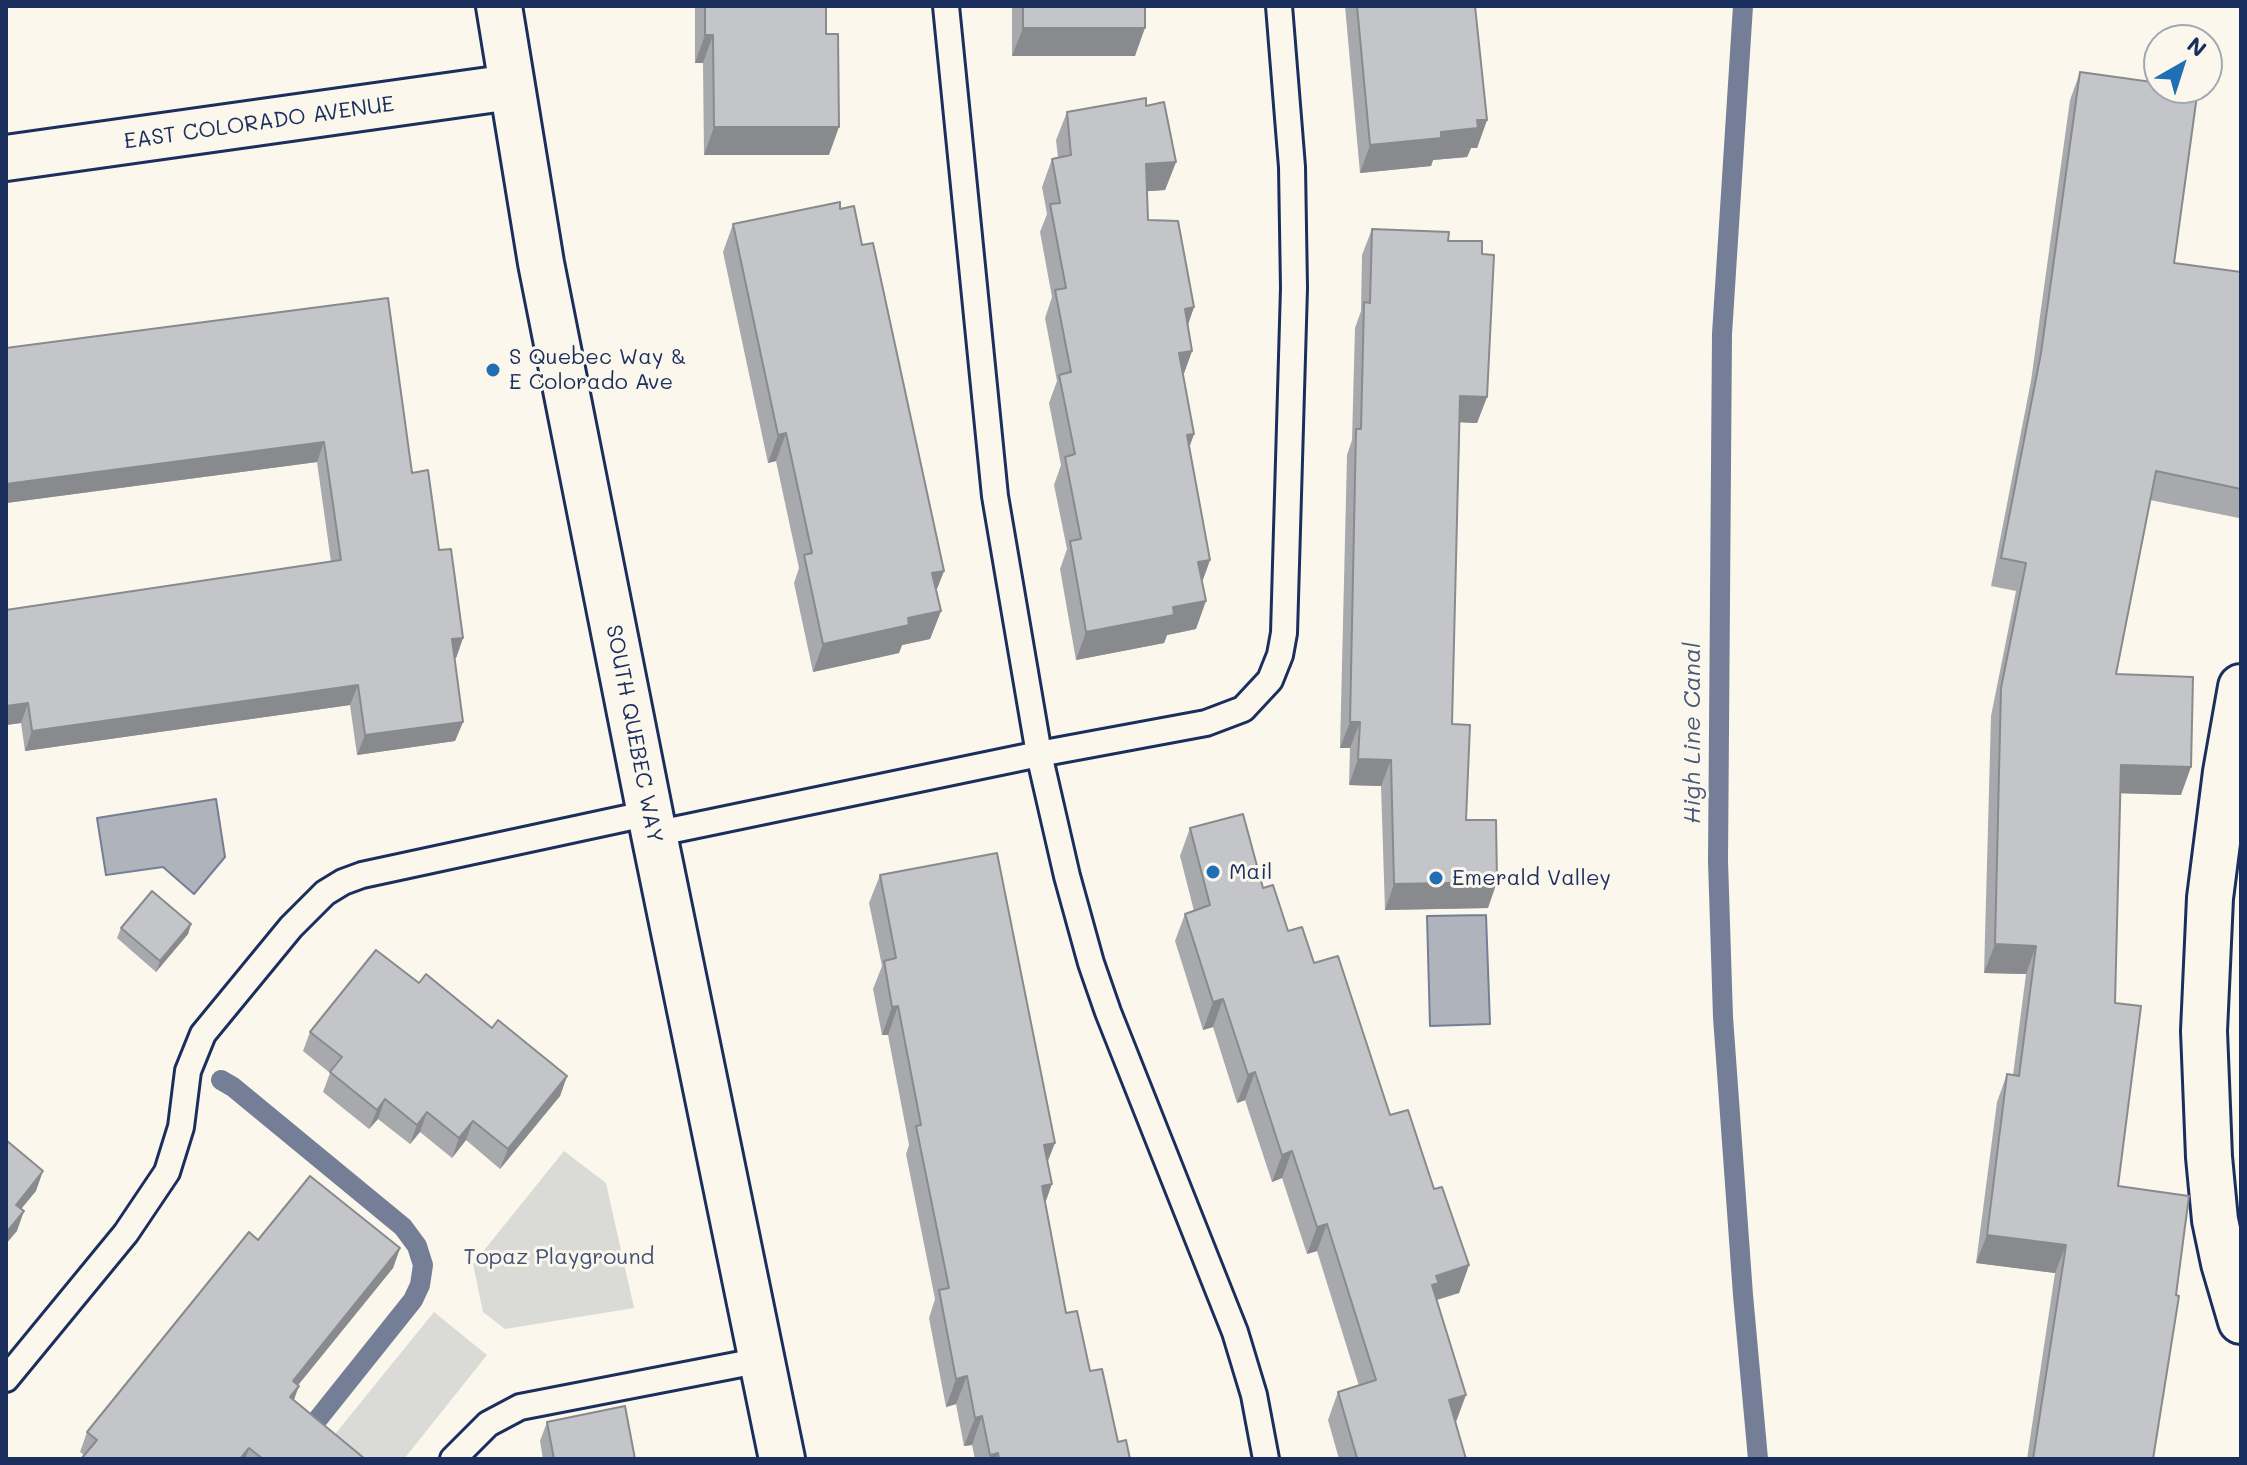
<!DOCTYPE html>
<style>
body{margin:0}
#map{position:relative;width:2247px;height:1465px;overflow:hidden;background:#fbf7ec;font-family:Mali,sans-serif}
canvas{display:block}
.frame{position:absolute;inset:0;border:8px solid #1b2f5e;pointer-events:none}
.north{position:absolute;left:2143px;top:24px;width:80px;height:80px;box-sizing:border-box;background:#fbf7ec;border:2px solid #a1a7b3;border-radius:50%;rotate:39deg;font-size:22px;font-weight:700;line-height:32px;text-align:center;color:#1b2f5e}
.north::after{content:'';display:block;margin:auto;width:28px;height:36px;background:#1f6fb2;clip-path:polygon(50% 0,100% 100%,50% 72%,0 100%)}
</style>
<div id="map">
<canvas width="2247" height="1465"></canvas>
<div class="frame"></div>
<div class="north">N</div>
</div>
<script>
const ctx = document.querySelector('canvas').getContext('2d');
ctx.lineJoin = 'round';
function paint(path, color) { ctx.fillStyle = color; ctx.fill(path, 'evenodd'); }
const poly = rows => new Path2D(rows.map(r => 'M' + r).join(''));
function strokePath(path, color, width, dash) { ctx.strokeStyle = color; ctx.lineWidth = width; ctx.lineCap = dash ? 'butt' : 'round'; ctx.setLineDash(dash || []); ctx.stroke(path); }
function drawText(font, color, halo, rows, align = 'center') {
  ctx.font = font + ' Mali,sans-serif'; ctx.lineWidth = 6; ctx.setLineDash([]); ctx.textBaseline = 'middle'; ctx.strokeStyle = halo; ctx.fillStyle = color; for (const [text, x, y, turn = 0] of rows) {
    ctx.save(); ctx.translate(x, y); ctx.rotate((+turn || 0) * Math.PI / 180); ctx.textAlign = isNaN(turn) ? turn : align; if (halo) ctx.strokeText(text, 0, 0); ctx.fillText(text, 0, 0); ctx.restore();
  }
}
const green = poly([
 [564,1151,606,1183,634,1308,505,1329,483,1312,473,1264],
 [434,1312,487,1355,404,1459,336,1459,323,1449]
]);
const water = poly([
 [216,799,225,857,194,894,163,867,106,875,97,818,216,799],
 [1486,915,1490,1024,1430,1026,1427,916,1486,915]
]);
const stream = poly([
 [1743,6,1722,334,1718,861,1723,1017,1743,1295,1758,1459],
 [221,1080,233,1087,403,1227,417,1246,423,1265,420,1285,413,1300,286,1459]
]);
const service = poly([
 [946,6,995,496,1039,754,1067,876,1091,963,1108,1012,1235,1332,1254,1395,1266,1459],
 [654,834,1039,754,1206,723,1243,709,1270,680,1280,655,1284,633,1294,288,1292,167,1279,6],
 [6,1379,126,1233,167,1172,181,1127,188,1071,203,1034,291,927,325,893,343,882,362,875,650,813],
 [453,1459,488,1424,520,1407,762,1360]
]);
const minor = poly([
 [6,158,511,87],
 [2241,687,2226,772,2210,898,2204,1031,2209,1157,2215,1220,2224,1263,2241,1321]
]);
const tertiary = poly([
 [499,6,541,263,654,834,782,1459]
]);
const wall = poly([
 [695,6,826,6,829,155,704,155,703,63,695,63],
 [1012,6,1145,6,1135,56,1012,56],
 [1345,6,1475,6,1487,120,1477,148,1471,148,1467,157,1433,160,1431,166,1360,173],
 [2080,72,2174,263,2241,272,2241,512,2239,518,2150,500,2116,674,2181,795,2120,793,2115,1003,2118,1186,2153,1459,2027,1459,2055,1273,1976,1263,1997,1102,2007,1074,2013,1075,2026,974,1984,973,1991,716,2016,591,1991,586,2031,381,2070,100],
 [1146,106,1176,162,1165,190,1147,191,1148,220,1194,307,1188,325,1192,351,1183,376,1194,434,1189,447,1210,560,1202,582,1196,629,1167,635,1164,643,1076,660,1060,569,1067,549,1054,485,1061,465,1049,403,1057,381,1045,318,1052,297,1040,232,1047,214,1042,187,1052,159,1058,157,1056,140,1067,112],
 [840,209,862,245,944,571,936,591,941,611,930,639,902,645,899,653,813,672,794,583,799,568,776,461,768,463,723,252,733,224],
 [1372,229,1448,241,1482,254,1487,397,1477,423,1460,422,1452,724,1466,820,1488,908,1385,910,1381,786,1349,785,1350,748,1340,748,1347,455,1352,440,1355,328,1361,311,1362,255],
 [388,298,412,473,439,550,463,638,456,658,454,658,463,722,455,741,357,755,350,705,25,751,21,723,6,725,6,610,331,562,317,462,6,503,6,348],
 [1190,828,1263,888,1288,931,1314,963,1390,1115,1434,1189,1469,1265,1459,1293,1437,1300,1456,1423,1466,1459,1339,1459,1328,1420,1338,1392,1359,1386,1317,1251,1307,1254,1282,1178,1272,1182,1245,1100,1237,1103,1213,1027,1203,1030,1175,941,1185,914,1194,911,1180,856],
 [880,875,1047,1163,1045,1203,1066,1313,1118,1442,1130,1459,975,1459,972,1445,964,1446,956,1404,946,1407,929,1318,935,1299,906,1154,909,1145,888,1035,882,1035,873,989,882,966,869,903],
 [191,924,188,934,156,972,117,938,121,928],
 [419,983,492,1028,567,1076,560,1096,500,1169,466,1140,452,1158,420,1132,410,1144,378,1119,369,1129,323,1092,330,1073,303,1051,310,1032],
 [258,1240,400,1248,393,1268,298,1385,294,1400,365,1459,81,1459,84,1455,80,1452,87,1432],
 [547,1422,635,1459,543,1459,540,1441]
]);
const shadedWall = poly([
 [1023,28,1145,28,1135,56,1012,56],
 [705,35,713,35,703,63,695,63],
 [1477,120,1487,120,1477,148,1471,148,1467,157,1433,160,1431,166,1360,173,1370,145,1441,132],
 [714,127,839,127,829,155,704,155],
 [1176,162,1165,190,1136,192,1146,164],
 [1194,307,1184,335,1185,309],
 [1192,351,1182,379,1179,353],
 [1460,396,1487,397,1477,423,1451,422],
 [786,433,776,461,768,463,778,435],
 [1194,434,1184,462,1187,435],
 [324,442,317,462,6,503,6,484],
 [1210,560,1200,588,1198,562],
 [944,571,933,599,932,573],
 [1206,601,1196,629,1167,635,1164,643,1076,660,1086,632,1173,607],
 [941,611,930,639,902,645,899,653,813,672,823,644,908,618],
 [463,638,456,658,444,659,452,639],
 [358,685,350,705,25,751,32,731],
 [28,703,21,723,6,725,6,706],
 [463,722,455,741,357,755,365,735],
 [1350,722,1360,722,1350,748,1340,748],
 [1358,759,1391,760,1381,786,1349,785],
 [2121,765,2191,767,2181,795,2111,793],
 [1497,882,1488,908,1385,910,1394,884],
 [191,924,188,934,156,972,160,961],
 [1995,944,2036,946,2026,974,1984,973],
 [1223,999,1213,1027,1203,1030,1213,1002],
 [898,1006,888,1035,882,1035,892,1007],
 [1255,1072,1245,1100,1237,1103,1248,1075],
 [567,1076,560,1096,500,1169,508,1149],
 [385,1099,378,1119,369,1129,377,1110],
 [427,1112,420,1132,410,1144,417,1125],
 [473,1121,466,1140,452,1158,459,1138],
 [1055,1143,1044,1171,1044,1145],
 [1292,1151,1282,1178,1272,1182,1282,1155],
 [43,1171,36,1191,8,1225,16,1205],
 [1052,1184,1042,1212,1042,1186],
 [24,1211,17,1231,6,1244,6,1233],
 [1327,1224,1317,1251,1307,1254,1317,1227],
 [1987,1235,2066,1245,2055,1273,1976,1263],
 [400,1248,393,1268,286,1400,293,1381],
 [1469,1265,1459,1293,1432,1301,1422,1313,1436,1276],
 [967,1376,956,1404,946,1407,956,1379],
 [299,1386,292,1405,290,1397],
 [1466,1395,1456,1422,1449,1400],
 [982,1416,972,1445,964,1446,975,1418],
 [249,1448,245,1459,240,1459],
 [998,1453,996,1459,989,1459,990,1455]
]);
const building = poly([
 [705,6,826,6,826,34,838,34,839,127,714,127,713,35,705,35,705,6],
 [1023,6,1145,6,1145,28,1023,28,1023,6],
 [1357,6,1475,6,1487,120,1477,120,1478,128,1441,132,1441,138,1370,145,1357,6],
 [2080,72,2159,83,2159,88,2198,88,2174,263,2241,272,2241,489,2156,471,2116,674,2193,677,2191,767,2121,765,2115,1003,2141,1006,2118,1186,2189,1196,2176,1295,2179,1296,2153,1459,2033,1459,2066,1245,1987,1235,2007,1074,2019,1076,2036,946,1995,944,2001,688,2026,563,2001,558,2041,353,2080,72],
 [1146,98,1146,106,1164,102,1176,162,1146,164,1148,220,1178,221,1194,307,1185,309,1192,351,1179,353,1194,434,1187,435,1210,560,1198,562,1206,601,1173,607,1174,615,1086,632,1070,541,1081,539,1065,457,1075,454,1059,375,1071,372,1055,290,1066,288,1050,204,1060,203,1052,159,1071,155,1067,112,1146,98],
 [840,202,840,209,854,206,862,245,873,243,944,571,932,573,941,611,908,618,909,625,823,644,804,555,812,553,786,433,778,435,733,224,840,202],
 [1372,229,1449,232,1448,241,1482,241,1482,254,1494,255,1487,397,1460,396,1452,724,1470,725,1466,820,1496,820,1497,882,1394,884,1391,760,1358,759,1360,722,1350,722,1356,429,1361,429,1364,302,1370,303,1372,229],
 [388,298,412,473,428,470,439,550,451,549,463,638,452,639,463,722,365,735,358,685,32,731,28,703,6,706,6,610,341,560,324,442,6,484,6,348,388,298],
 [1243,814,1263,888,1273,885,1288,931,1302,927,1314,963,1338,956,1390,1115,1408,1110,1434,1189,1442,1187,1469,1265,1436,1276,1439,1283,1432,1285,1466,1395,1449,1400,1466,1459,1352,1459,1357,1458,1338,1392,1376,1380,1327,1224,1317,1227,1292,1151,1282,1155,1255,1072,1248,1075,1223,999,1213,1002,1185,914,1210,905,1190,828,1243,814],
 [997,853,1055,1143,1044,1145,1052,1184,1042,1186,1066,1313,1077,1311,1090,1371,1102,1369,1118,1442,1126,1440,1130,1459,999,1459,998,1453,990,1455,982,1416,975,1418,967,1376,956,1379,939,1290,949,1288,916,1126,921,1125,898,1006,892,1007,884,961,896,958,880,875,997,853],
 [152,891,191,924,160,961,121,928,152,891],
 [376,950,419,983,426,974,492,1028,498,1020,567,1076,508,1149,473,1121,459,1138,427,1112,417,1125,385,1099,377,1110,330,1072,342,1057,310,1032,376,950],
 [6,1140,43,1171,16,1205,24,1211,6,1233,6,1140],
 [310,1176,400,1248,293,1381,299,1386,290,1397,365,1459,263,1459,249,1448,240,1459,81,1459,97,1440,87,1432,249,1232,258,1240,310,1176],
 [625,1406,635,1459,554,1459,547,1422,625,1406]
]);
const markers = [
 [493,370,8,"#1f6fb2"],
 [1213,872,8,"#1f6fb2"],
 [1436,878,8,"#1f6fb2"]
];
const streetNames = [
 ["EAST COLORADO AVENUE",259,123,-8],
 ["SOUTH QUEBEC WAY",634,734,79]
];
const poiNames = [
 ["S Quebec Way &",509,357],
 ["E Colorado Ave",509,382],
 ["Mail",1229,872],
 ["Emerald Valley",1452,878]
];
const parkNames = [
 ["Topaz Playground",559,1257]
];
const waterNames = [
 ["High Line Canal",1693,733,-90]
];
paint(green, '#dadad7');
paint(water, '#afb3bb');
strokePath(water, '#747e96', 2);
strokePath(stream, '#747e96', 20);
strokePath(service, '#1b2f5e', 30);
strokePath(minor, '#1b2f5e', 50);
strokePath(tertiary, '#1b2f5e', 50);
strokePath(service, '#fbf7ec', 24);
strokePath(minor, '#fbf7ec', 44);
strokePath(tertiary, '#fbf7ec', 44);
paint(wall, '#a8a9ad');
paint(shadedWall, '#888a8d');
paint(building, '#c3c5c9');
strokePath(building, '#888a8d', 2);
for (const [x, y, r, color] of markers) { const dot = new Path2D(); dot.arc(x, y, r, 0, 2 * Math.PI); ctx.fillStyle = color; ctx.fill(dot); strokePath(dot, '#fbf7ec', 3); }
drawText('22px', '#1b2f5e', '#fbf7ec', streetNames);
drawText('22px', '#1b2f5e', '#fbf7ec', poiNames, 'left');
drawText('22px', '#415176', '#fbf7ec', parkNames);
drawText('italic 24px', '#47577a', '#fbf7ec', waterNames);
</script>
